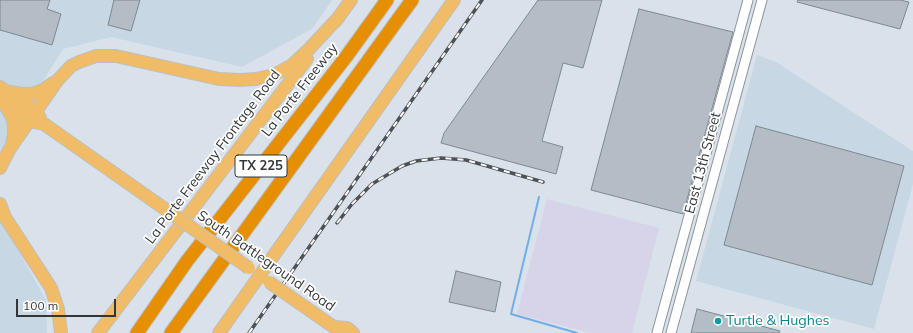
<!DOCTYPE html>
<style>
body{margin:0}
#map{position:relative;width:913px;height:333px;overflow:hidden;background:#d9e2ea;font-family:Mulish,sans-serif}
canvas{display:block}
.scale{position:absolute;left:16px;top:299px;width:100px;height:18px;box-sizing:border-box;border:2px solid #333639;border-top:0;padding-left:5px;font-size:12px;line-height:14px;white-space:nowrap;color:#333639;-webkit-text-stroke:3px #fff;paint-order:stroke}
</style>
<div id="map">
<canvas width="913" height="333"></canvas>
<div class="scale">100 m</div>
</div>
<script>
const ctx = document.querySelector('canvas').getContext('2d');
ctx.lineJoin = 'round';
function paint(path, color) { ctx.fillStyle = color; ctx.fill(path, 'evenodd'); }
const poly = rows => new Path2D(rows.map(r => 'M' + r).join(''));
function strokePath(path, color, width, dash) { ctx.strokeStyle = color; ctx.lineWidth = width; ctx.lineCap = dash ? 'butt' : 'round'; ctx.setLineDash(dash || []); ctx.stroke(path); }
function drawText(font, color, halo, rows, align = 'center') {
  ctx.font = font + ' Mulish,sans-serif'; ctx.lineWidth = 3.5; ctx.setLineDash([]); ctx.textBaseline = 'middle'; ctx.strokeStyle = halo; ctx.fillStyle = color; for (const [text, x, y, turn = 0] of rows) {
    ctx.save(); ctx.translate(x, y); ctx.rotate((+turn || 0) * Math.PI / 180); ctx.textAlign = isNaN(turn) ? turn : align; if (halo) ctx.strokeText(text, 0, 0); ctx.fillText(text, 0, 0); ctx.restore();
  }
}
const commercial = poly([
 [547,199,659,228,632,333,591,333,517,314]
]);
const built = poly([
 [0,0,332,0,312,29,242,67,111,37,63,49,0,151],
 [757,55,776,62,913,151,913,184,874,329,696,281],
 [0,218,46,300,47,333,0,333]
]);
const stream = poly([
 [539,197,511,314,577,333]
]);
const building = poly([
 [0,0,50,0,47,9,61,14,52,45,0,30,0,0],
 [114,0,140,0,131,31,108,25,114,0],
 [538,0,602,0,583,68,563,63,542,141,563,147,556,174,441,143,444,133,538,0],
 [798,0,900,0,909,2,900,29,797,2,798,0],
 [639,9,733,32,683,214,591,190,639,9],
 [756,126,904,166,872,285,724,245,756,126],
 [456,271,501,282,495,312,449,302,456,271],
 [697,309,780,331,779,333,691,333,697,309]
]);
const minor = poly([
 [657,333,748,0],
 [671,333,762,0]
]);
const major = poly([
 [335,22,351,0],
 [0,87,36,111,40,118],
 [10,92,21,94,32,94,43,90,53,83],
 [0,100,29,121,44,124,155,202],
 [5,105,12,117,14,125,14,135,12,144],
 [0,168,9,150,57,81,71,66,79,62,96,56,116,56,219,79,240,80,256,79,274,75,292,65,309,49,339,17],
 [0,204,5,217,51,288,58,309,61,333],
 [328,323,334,327,347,328,353,333],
 [98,333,307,59],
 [219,333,454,0]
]);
const highway = poly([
 [137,333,187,261,346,57,387,0],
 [171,333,412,0]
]);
const rail = poly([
 [337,223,352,204,372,184,402,166,416,161,441,158,466,160,543,182],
 [249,333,482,0]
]);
const majorBridge = poly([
 [155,202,249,268],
 [269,282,328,323]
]);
const markers = [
 [718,321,4,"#0f9aa8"]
];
const shields = [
 [261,166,52]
];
const shieldNames = [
 ["TX 225",261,166]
];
const streetNames = [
 ["La Porte Freeway",300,90,-52],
 ["La Porte Freeway Frontage Road",213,157,-53],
 ["East 13th Street",703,163,-75],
 ["South Battleground Road",266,261,35]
];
const cultureNames = [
 ["Turtle & Hughes",726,321]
];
paint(commercial, '#d7d3e9');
paint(built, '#c8d7e4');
strokePath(stream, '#73ade5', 2);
paint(building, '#b4bdc5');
strokePath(building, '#7f888f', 1);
strokePath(minor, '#8c959c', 11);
strokePath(major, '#bebfc0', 14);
strokePath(highway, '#bebfc0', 15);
strokePath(minor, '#fff', 9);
strokePath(major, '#f0bc67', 12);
strokePath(highway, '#e68f01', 13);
strokePath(rail, '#4e5256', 3.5);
strokePath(rail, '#fff', 2, [6]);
strokePath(majorBridge, '#bebfc0', 14, []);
strokePath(majorBridge, '#f0bc67', 12);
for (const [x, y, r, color] of markers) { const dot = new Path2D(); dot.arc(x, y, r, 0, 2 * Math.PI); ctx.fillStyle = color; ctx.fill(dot); strokePath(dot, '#fff', 1.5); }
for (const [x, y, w] of shields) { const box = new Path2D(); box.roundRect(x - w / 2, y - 11, w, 22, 3); ctx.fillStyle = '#fff'; ctx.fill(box); strokePath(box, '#333639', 1); }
drawText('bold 13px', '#333639', null, shieldNames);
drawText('14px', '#333639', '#fff', streetNames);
drawText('14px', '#0d838f', '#fff', cultureNames, 'left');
</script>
